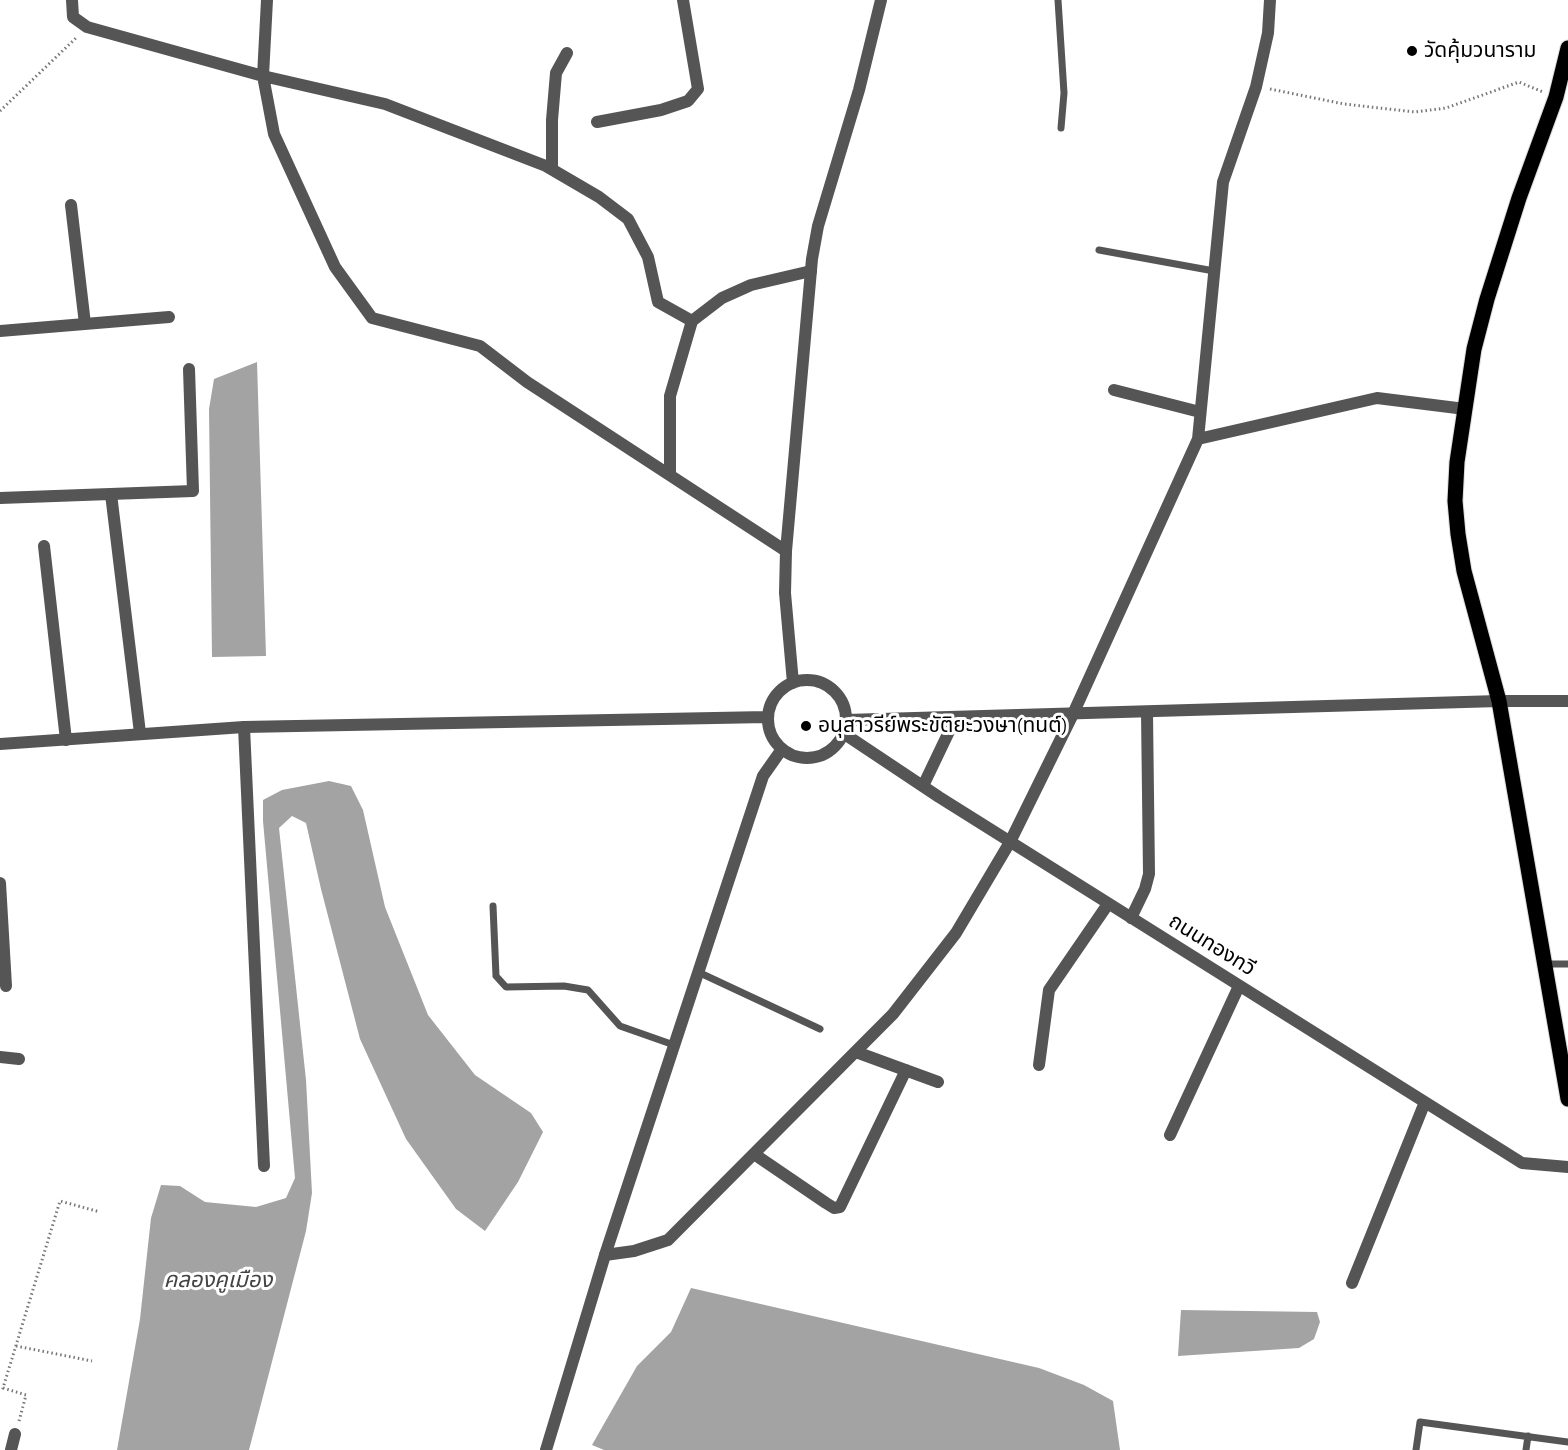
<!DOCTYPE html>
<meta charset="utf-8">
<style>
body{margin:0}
canvas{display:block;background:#fff}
</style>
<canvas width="1568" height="1450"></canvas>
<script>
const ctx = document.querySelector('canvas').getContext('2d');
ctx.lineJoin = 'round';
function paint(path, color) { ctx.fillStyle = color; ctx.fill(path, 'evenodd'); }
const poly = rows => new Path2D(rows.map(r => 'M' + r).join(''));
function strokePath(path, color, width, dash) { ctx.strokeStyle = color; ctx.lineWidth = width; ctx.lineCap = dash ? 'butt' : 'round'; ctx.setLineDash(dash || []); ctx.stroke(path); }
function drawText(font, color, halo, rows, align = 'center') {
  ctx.font = font + ' "Alegreya Sans","Noto Sans Thai",sans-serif'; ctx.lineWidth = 6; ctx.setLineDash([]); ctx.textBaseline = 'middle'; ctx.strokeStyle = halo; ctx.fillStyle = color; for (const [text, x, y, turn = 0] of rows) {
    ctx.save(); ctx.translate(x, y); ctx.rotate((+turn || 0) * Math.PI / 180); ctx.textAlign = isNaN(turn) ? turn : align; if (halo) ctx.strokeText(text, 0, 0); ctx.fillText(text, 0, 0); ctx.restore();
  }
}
const water = poly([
 [257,362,266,656,212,657,209,409,214,379],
 [329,781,351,786,363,810,385,907,428,1015,475,1075,531,1113,543,1132,518,1182,485,1231,456,1209,406,1139,360,1039,321,889,306,823,292,816,279,828,306,1080,312,1193,306,1231,249,1450,117,1450,140,1319,151,1218,161,1185,180,1186,205,1202,256,1207,286,1198,295,1178,263,821,263,800,282,790],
 [691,1288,1039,1368,1084,1385,1113,1401,1120,1450,604,1450,592,1445,637,1366,671,1332],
 [1181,1310,1317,1312,1320,1322,1314,1339,1299,1348,1178,1356]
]);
const path = poly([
 [1270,89,1344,104,1415,112,1446,108,1519,82,1543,92],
 [0,111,77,37],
 [16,1346,92,1361],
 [19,1421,26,1395,3,1388,60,1201,100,1212]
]);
const service = poly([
 [1058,0,1064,93,1061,128],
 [1099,250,1214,271],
 [493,906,496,976,506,987,564,986,588,990,620,1026,674,1045],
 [1544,964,1568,964],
 [698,972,820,1029],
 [1416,1450,1420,1422,1568,1442],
 [1526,1450,1528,1436]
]);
const minor = poly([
 [72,0,73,17,87,27,263,76,385,104,546,166,599,197,628,219,648,257,658,302,692,321],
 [267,0,263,76,274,134,335,267,372,318,480,346,527,382,786,551],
 [597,122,661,110,688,101,698,89,683,0],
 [552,169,552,120,556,73,567,53],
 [71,205,85,324],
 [0,331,169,317],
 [1114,390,1200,412],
 [1198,439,1377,398,1465,409],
 [670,475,670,396,692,321,722,298,751,285,811,271],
 [111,494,140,733],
 [0,498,193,491,189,369],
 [44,546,66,740],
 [1499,701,1568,701],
 [244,727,264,1166],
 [843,733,939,797,1522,1163,1568,1167],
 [923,786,956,717],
 [0,883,6,986],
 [1131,918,1145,889,1149,874,1147,713],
 [856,1052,938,1082],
 [0,1057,19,1059],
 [1039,1065,1049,990,1108,904],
 [1170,1135,1239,986],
 [754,1154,826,1203,834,1208,840,1207,906,1070],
 [605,1255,634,1251,668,1240,893,1014,956,933,1010,842,1073,714,1198,439,1223,182,1256,87,1268,33,1270,0],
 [1352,1283,1425,1102],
 [11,1450,15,1434]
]);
const tertiary = poly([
 '768 719a39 39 0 1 1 78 0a39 39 0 1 1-78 0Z',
 [793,683,785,593,786,551,812,259,818,226,859,90,881,0],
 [846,720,1499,701],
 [0,744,244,727,767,717],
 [546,1450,605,1255,763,776,782,749]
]);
const primary = poly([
 [1568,48,1556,97,1519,198,1487,299,1474,349,1457,462,1455,501,1458,534,1464,571,1499,701,1568,1099]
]);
const markers = [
 [1412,51,6,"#000"],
 [806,726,6,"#000"]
];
const poiNames = [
 ["วัดคุ้มวนาราม",1424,51],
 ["อนุสาวรีย์พระขัติยะวงษา(ทนต์)",818,726]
];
const streetNames = [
 ["ถนนทองทวี",1212,945,32]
];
const waterNames = [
 ["คลองคูเมือง",218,1280]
];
paint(water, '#a3a3a3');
strokePath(primary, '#dbdbdb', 17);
strokePath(path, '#777', 3, [1.5, 3]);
strokePath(service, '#555', 7);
strokePath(minor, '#555', 12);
strokePath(tertiary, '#555', 12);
strokePath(primary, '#000', 15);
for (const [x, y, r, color] of markers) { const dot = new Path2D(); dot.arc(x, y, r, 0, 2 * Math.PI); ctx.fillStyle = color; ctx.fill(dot); strokePath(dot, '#fff', 2); }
drawText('21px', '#000', '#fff', poiNames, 'left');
drawText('21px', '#000', '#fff', streetNames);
drawText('italic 22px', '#444', '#fff', waterNames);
</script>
